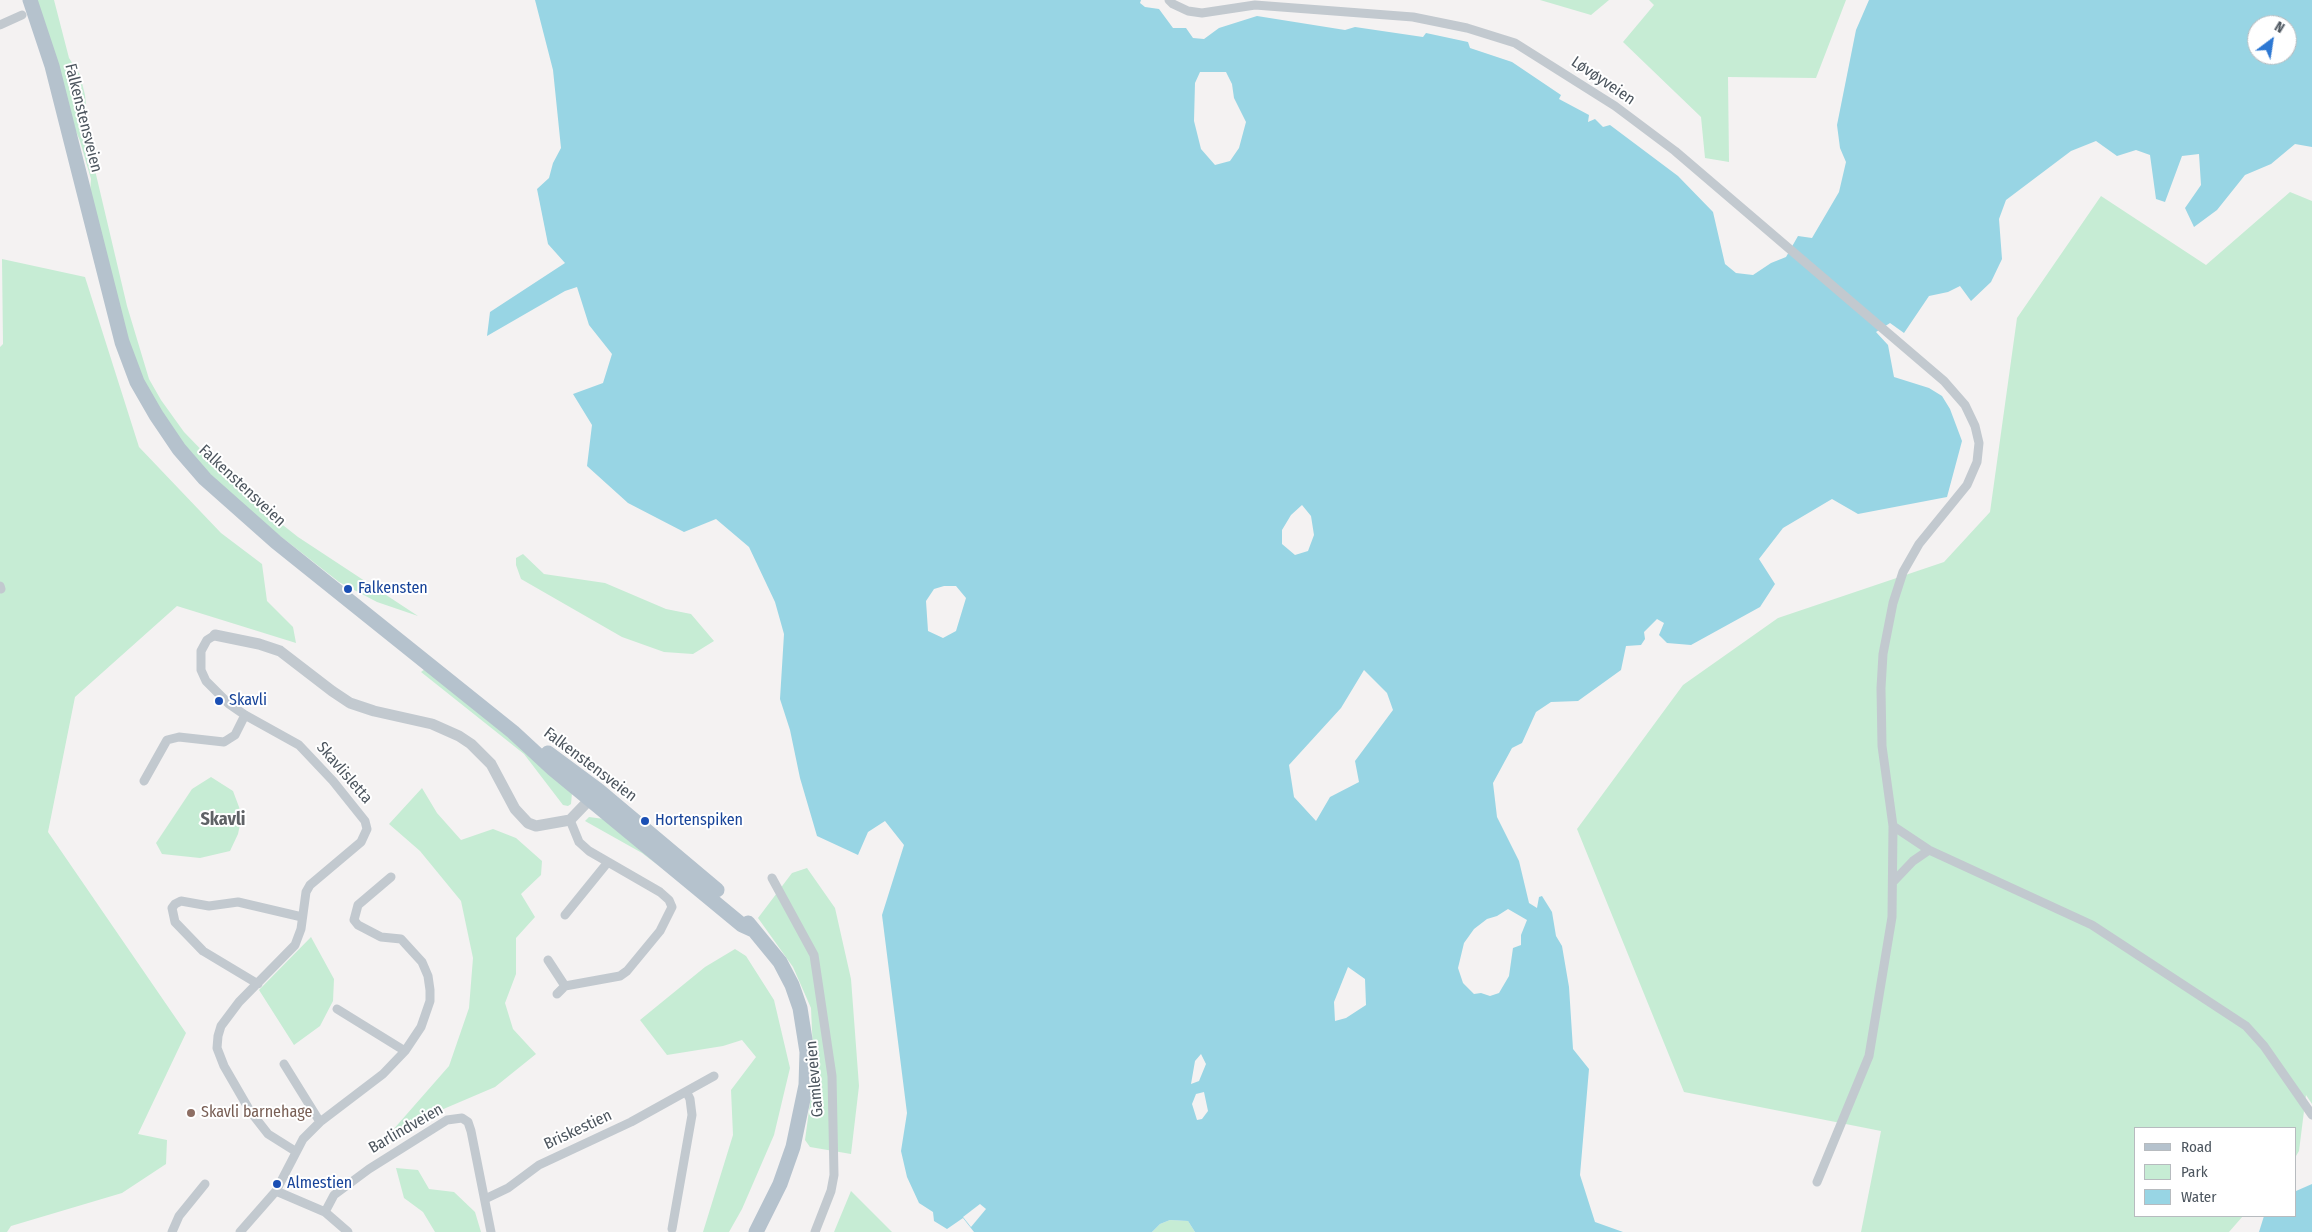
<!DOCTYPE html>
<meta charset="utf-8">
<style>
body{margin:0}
#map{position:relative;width:2312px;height:1232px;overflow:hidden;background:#f4f2f2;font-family:"Fira Sans Condensed",sans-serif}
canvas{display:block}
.legend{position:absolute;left:2134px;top:1127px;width:162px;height:90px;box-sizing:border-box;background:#fff;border:1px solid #b7bbbf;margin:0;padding:6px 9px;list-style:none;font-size:15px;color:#4c555e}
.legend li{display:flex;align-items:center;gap:10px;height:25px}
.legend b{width:25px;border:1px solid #b7bbbf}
.north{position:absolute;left:2247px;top:15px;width:50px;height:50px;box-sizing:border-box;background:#fff;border:1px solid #b7bbbf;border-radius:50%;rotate:31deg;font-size:14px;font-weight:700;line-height:20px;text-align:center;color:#4c555e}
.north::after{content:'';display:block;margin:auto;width:18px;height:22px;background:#2d78d3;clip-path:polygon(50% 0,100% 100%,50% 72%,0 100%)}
</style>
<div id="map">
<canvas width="2312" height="1232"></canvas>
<ul class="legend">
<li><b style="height:6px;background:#b5c2cd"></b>Road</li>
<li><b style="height:14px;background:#c6ecd4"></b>Park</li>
<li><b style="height:14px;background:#98d5e4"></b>Water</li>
</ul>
<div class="north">N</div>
</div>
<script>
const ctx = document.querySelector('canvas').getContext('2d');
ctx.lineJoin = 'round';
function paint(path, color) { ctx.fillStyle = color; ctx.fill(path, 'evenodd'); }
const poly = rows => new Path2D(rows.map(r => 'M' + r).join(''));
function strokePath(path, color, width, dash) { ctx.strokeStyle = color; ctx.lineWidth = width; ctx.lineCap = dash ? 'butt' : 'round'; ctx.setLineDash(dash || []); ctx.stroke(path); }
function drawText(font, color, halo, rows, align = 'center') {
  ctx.font = font + ' "Fira Sans Condensed",sans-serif'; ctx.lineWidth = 4; ctx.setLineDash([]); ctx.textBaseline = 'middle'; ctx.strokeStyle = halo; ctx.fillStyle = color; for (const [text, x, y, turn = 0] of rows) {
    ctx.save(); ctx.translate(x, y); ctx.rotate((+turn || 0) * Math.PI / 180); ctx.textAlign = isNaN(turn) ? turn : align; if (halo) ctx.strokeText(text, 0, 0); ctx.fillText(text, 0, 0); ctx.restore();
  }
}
const green = poly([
 [37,0,54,0,69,58,80,75,85,95,90,149,127,306,149,379,161,400,184,432,246,496,298,537,418,616,377,602,339,582,220,489,192,457,150,396,132,355,90,193,91,179,80,141,72,122],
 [1540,0,1609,0,1591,15],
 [1649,0,1846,0,1816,78,1728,77,1729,162,1705,158,1701,117,1623,42,1654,5],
 [2290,192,2312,201,2312,1104,2306,1095,2299,1151,2296,1156,2296,1128,2136,1128,2136,1216,2243,1216,2229,1232,1861,1232,1881,1131,1684,1092,1577,829,1683,685,1778,618,1944,562,1990,512,2017,318,2101,196,2206,265],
 [2,259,85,277,139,447,221,533,262,564,267,601,293,627,296,643,177,606,75,697,48,832,186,1033,138,1134,167,1140,166,1164,122,1193,11,1226,7,1232,0,1232,0,347,3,344],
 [523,554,544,574,605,583,666,609,691,614,714,641,693,654,664,652,622,637,521,579,516,565,516,558],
 [425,669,562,780,572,793,571,804,568,806,563,805,524,754,421,672],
 [211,777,233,791,242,815,238,834,230,851,200,858,162,854,156,843,192,789],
 [422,788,437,813,461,840,493,829,516,838,542,861,541,875,521,894,535,917,516,938,516,974,505,1003,513,1029,536,1054,495,1087,392,1131,449,1066,469,1008,473,958,461,901,420,851,389,824],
 [589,817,604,819,659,866,642,853,585,821],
 [807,868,835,908,851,979,859,1086,851,1154,810,1147,805,1140,814,1074,811,1008,793,967,758,918,792,873],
 [311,937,334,979,333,1001,320,1026,294,1045,259,990],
 [735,949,746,956,774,1000,790,1068,774,1135,742,1209,729,1232,703,1232,733,1135,731,1090,756,1057,742,1040,723,1046,667,1055,640,1020,705,967],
 [396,1168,418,1170,429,1189,454,1192,475,1212,481,1232,435,1232,423,1212,404,1198],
 [851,1191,892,1232,834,1232],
 [1170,1220,1188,1221,1195,1232,1152,1232,1160,1224]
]);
const water = poly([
 [535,0,1141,0,1140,3,1145,7,1159,9,1173,28,1186,28,1193,38,1204,39,1219,28,1257,16,1345,30,1355,27,1423,37,1426,33,1468,42,1470,48,1512,62,1561,95,1559,99,1589,115,1588,122,1595,119,1603,127,1610,125,1678,176,1713,212,1725,264,1736,273,1753,275,1771,263,1786,257,1798,236,1812,238,1839,192,1846,162,1840,148,1837,125,1856,30,1869,0,2312,0,2312,147,2295,144,2271,164,2245,175,2217,210,2194,227,2185,208,2201,185,2199,154,2182,156,2165,202,2156,199,2150,155,2136,150,2117,156,2096,141,2071,151,2006,200,1999,219,2002,259,1991,282,1971,301,1960,286,1948,292,1929,296,1904,333,1890,323,1876,332,1888,345,1894,377,1929,388,1942,396,1950,409,1962,441,1947,497,1858,514,1832,499,1783,528,1759,559,1775,584,1760,607,1691,645,1667,643,1659,635,1664,623,1657,619,1644,632,1645,639,1641,645,1626,646,1621,670,1578,701,1551,702,1536,712,1522,743,1512,748,1493,783,1497,817,1519,861,1529,903,1537,908,1539,897,1542,896,1552,912,1556,936,1562,946,1569,987,1573,1049,1589,1069,1580,1175,1595,1222,1623,1232,1195,1232,1188,1221,1170,1220,1160,1224,1152,1232,974,1232,963,1218,947,1229,934,1221,933,1212,919,1203,907,1177,901,1151,907,1113,882,915,904,845,885,821,868,832,858,855,817,836,800,778,790,730,780,699,784,634,775,602,749,547,716,519,684,532,628,503,587,466,592,425,573,394,603,383,612,354,589,325,577,287,565,291,487,336,490,312,565,263,548,244,537,189,549,178,553,163,561,148,553,70],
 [2257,25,2287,25,2287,55,2257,55],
 [1200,72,1226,72,1232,84,1234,98,1246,122,1239,148,1230,161,1215,165,1201,149,1194,121,1195,83],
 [1302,505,1311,516,1314,535,1308,551,1295,555,1282,544,1282,530,1291,515],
 [944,586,956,586,966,598,956,631,943,638,928,631,926,601,934,589],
 [1364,670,1387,693,1393,710,1355,761,1359,782,1330,797,1316,821,1294,797,1289,765,1341,708],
 [1508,909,1527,920,1521,935,1521,945,1513,948,1509,976,1499,993,1490,996,1481,993,1474,994,1463,983,1458,968,1464,943,1474,929,1487,919,1497,916],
 [1348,967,1365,979,1366,1005,1346,1018,1335,1021,1334,1002],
 [1201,1054,1206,1064,1199,1081,1191,1084,1195,1061],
 [1204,1092,1208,1111,1202,1119,1197,1120,1192,1104,1196,1094],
 [2312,1184,2312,1232,2259,1232,2264,1216,2296,1216,2296,1191]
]);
const pier = poly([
 [980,1204,986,1209,971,1227,963,1217]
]);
const minor = poly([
 [1169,0,1173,4,1188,11,1202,13,1255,5,1413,17,1467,28,1515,43,1615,106,1675,151,1944,381,1965,405,1975,426,1979,443,1977,462,1967,485,1919,544,1903,572,1893,603,1883,654,1881,688,1882,746,1893,826,1892,917,1869,1056,1817,1182],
 [0,25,22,15],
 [0,586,1,589],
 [215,635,207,640,201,651,201,670,206,681,229,704,245,715,299,745,333,781,365,821,367,829,361,842,310,885,306,892,301,929,295,945,239,1002,221,1026,218,1036,217,1048,224,1066,250,1111,268,1134,295,1151],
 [144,781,167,740,179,737,224,742,235,735,245,715],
 [1893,826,1929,850,2092,925,2246,1026,2264,1046,2312,1115],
 [772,878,814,955,832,1076,834,1175,831,1191,815,1232],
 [1893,882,1913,861,1929,850],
 [565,915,608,862],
 [548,960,565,986],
 [258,984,203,951,175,922,172,908,175,904,181,901,209,906,238,902,302,917],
 [557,994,565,986,620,976,627,971,660,931,672,907,669,900,660,892,589,851,579,842,570,820],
 [337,1009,405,1051],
 [284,1064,320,1122],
 [276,1191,325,1212,348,1232],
 [485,1199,508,1188,539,1165,631,1122,714,1076],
 [325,1212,334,1195,369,1169,447,1120,462,1118,468,1122,471,1131,491,1232],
 [672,1229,692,1115,690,1099,687,1093],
 [172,1232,179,1216,205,1184],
 [240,1232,276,1191,303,1139,320,1122,383,1074,405,1051,421,1027,430,1001,430,990,428,976,422,962,401,939,381,937,358,925,354,920,358,905,391,877]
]);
const tertiary = poly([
 [215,635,259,644,280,651,332,691,350,703,374,711,432,724,459,736,471,744,491,764,515,809,528,823,536,826,570,820,594,795]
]);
const primary = poly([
 [30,0,52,66,122,342,137,382,156,415,179,449,205,479,276,542,513,732,553,769,742,925,753,930],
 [548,753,598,790,717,890],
 [748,923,780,962,792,985,800,1008,807,1052,806,1085,793,1147,780,1184,756,1232]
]);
const markers = [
 [348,589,5,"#1a4fb4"],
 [219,701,5,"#1a4fb4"],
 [645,821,5,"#1a4fb4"],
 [191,1113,5,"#8d6e63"],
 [277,1184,5,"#1a4fb4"]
];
const streetNames = [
 ["Løvøyveien",1603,81,34],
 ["Falkenstensveien",83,118,76],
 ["Falkenstensveien",242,486,43],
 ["Falkenstensveien",590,765,37],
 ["Skavlisletta",344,773,49],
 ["Gamleveien",815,1079,-95],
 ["Barlindveien",406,1129,-30],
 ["Briskestien",578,1130,-25]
];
const transitNames = [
 ["Falkensten",358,589],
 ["Skavli",229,701],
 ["Hortenspiken",655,821],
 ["Almestien",287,1184]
];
const educationNames = [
 ["Skavli barnehage",201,1113]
];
const neighbourhoodNames = [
 ["Skavli",223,820]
];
paint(green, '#c6ecd4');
paint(water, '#98d5e4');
paint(pier, '#f4f2f2');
strokePath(minor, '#c2c9cf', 9);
strokePath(tertiary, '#c2c9cf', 11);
strokePath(primary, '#b5c2cd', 15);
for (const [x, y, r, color] of markers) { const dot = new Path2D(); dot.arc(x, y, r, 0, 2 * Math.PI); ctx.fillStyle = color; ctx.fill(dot); strokePath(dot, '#fff', 2); }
drawText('16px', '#4c555e', '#fff', streetNames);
drawText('16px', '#164399', '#fff', transitNames, 'left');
drawText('16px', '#785e54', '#fff', educationNames, 'left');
drawText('bold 18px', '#5f6266', '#fff', neighbourhoodNames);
</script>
